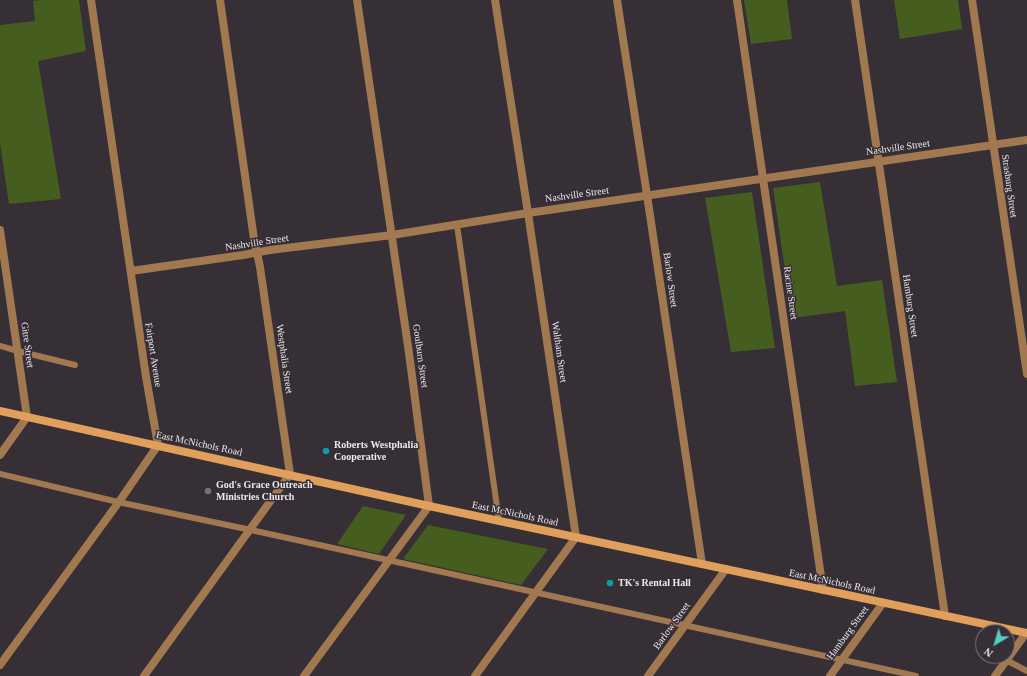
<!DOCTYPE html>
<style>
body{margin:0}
#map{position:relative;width:1027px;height:676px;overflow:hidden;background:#362f35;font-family:Georgia,serif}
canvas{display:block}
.north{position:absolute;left:975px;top:624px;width:40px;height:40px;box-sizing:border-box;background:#362f35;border:1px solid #7f797e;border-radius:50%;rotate:218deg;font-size:11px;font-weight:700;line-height:16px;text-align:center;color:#ece8ec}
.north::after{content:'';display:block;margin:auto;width:14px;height:18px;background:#54cdc7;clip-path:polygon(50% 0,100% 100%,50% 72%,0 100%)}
</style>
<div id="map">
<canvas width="1027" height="676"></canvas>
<div class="north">N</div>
</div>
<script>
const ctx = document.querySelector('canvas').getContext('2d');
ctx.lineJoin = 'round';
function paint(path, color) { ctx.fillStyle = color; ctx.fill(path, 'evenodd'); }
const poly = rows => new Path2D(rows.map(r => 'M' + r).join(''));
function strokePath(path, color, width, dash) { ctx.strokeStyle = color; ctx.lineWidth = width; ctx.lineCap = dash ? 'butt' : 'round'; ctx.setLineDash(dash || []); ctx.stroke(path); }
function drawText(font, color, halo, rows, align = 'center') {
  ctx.font = font + ' Georgia,serif'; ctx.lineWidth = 3; ctx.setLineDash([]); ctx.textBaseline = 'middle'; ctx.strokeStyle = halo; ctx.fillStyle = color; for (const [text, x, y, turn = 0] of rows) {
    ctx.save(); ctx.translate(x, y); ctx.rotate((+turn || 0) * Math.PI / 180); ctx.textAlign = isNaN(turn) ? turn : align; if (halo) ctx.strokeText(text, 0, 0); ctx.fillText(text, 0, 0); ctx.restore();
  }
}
const green = poly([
 [41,0,79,0,86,51,38,61,61,199,9,204,0,143,0,25,35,21,33,1],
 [744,0,787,0,792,39,751,44],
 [894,0,958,0,962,29,900,39],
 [820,182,837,286,882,280,897,382,855,386,845,311,792,318,773,188],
 [752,192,775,348,731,352,705,198],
 [363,506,406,515,379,554,337,544],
 [428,525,548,549,521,585,403,559]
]);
const lane = poly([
 [457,225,499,521],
 [0,346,18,351,75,365],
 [0,474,118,502,251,530,916,676],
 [1006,660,1027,671]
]);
const street = poly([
 [617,0,647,195,702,564],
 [737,0,823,590],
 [855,0,945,616],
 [972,0,1027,374],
 [0,230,27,417,0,455],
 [131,271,243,255,270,250,392,235,528,213,1027,140],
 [0,665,121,499,158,445,146,377,91,0],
 [144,676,290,474,260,267,254,239,220,0],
 [304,676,429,506,409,353,357,0],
 [475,676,576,537,528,213,495,0],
 [648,676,726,569],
 [830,676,883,603],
 [995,676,1026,633]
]);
const secondary = poly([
 [0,411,429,506,1027,633]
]);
const markers = [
 [326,451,4,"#0f9aa8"],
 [208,491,4,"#6b7280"],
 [610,583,4,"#0f9aa8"]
];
const streetNames = [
 ["Nashville Street",898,148,-8],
 ["Strasburg Street",1009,186,82],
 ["Nashville Street",577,195,-8],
 ["Nashville Street",257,243,-9],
 ["Barlow Street",670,280,82],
 ["Racine Street",790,293,82],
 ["Hamburg Street",910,306,82],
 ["Gitre Street",27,345,82],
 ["Waltham Street",559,352,82],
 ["Fairport Avenue",153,355,81],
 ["Goulburn Street",420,356,82],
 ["Westphalia Street",284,359,82],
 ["East McNichols Road",199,444,12],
 ["East McNichols Road",515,514,12],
 ["East McNichols Road",832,582,12],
 ["Barlow Street",672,626,-54],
 ["Hamburg Street",848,633,-54]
];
const poiNames = [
 ["Roberts Westphalia",334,445],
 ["Cooperative",334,457],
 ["God's Grace Outreach",216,485],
 ["Ministries Church",216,497],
 ["TK's Rental Hall",618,583]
];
paint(green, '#455e1f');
strokePath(lane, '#a17850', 6);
strokePath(street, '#a17850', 8);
strokePath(secondary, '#e19f5c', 8);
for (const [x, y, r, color] of markers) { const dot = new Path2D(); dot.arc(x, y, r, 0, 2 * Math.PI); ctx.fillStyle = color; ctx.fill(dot); strokePath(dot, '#362f35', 1.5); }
drawText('10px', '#ece8ec', '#362f35', streetNames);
drawText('bold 10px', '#ece8ec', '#362f35', poiNames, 'left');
</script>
